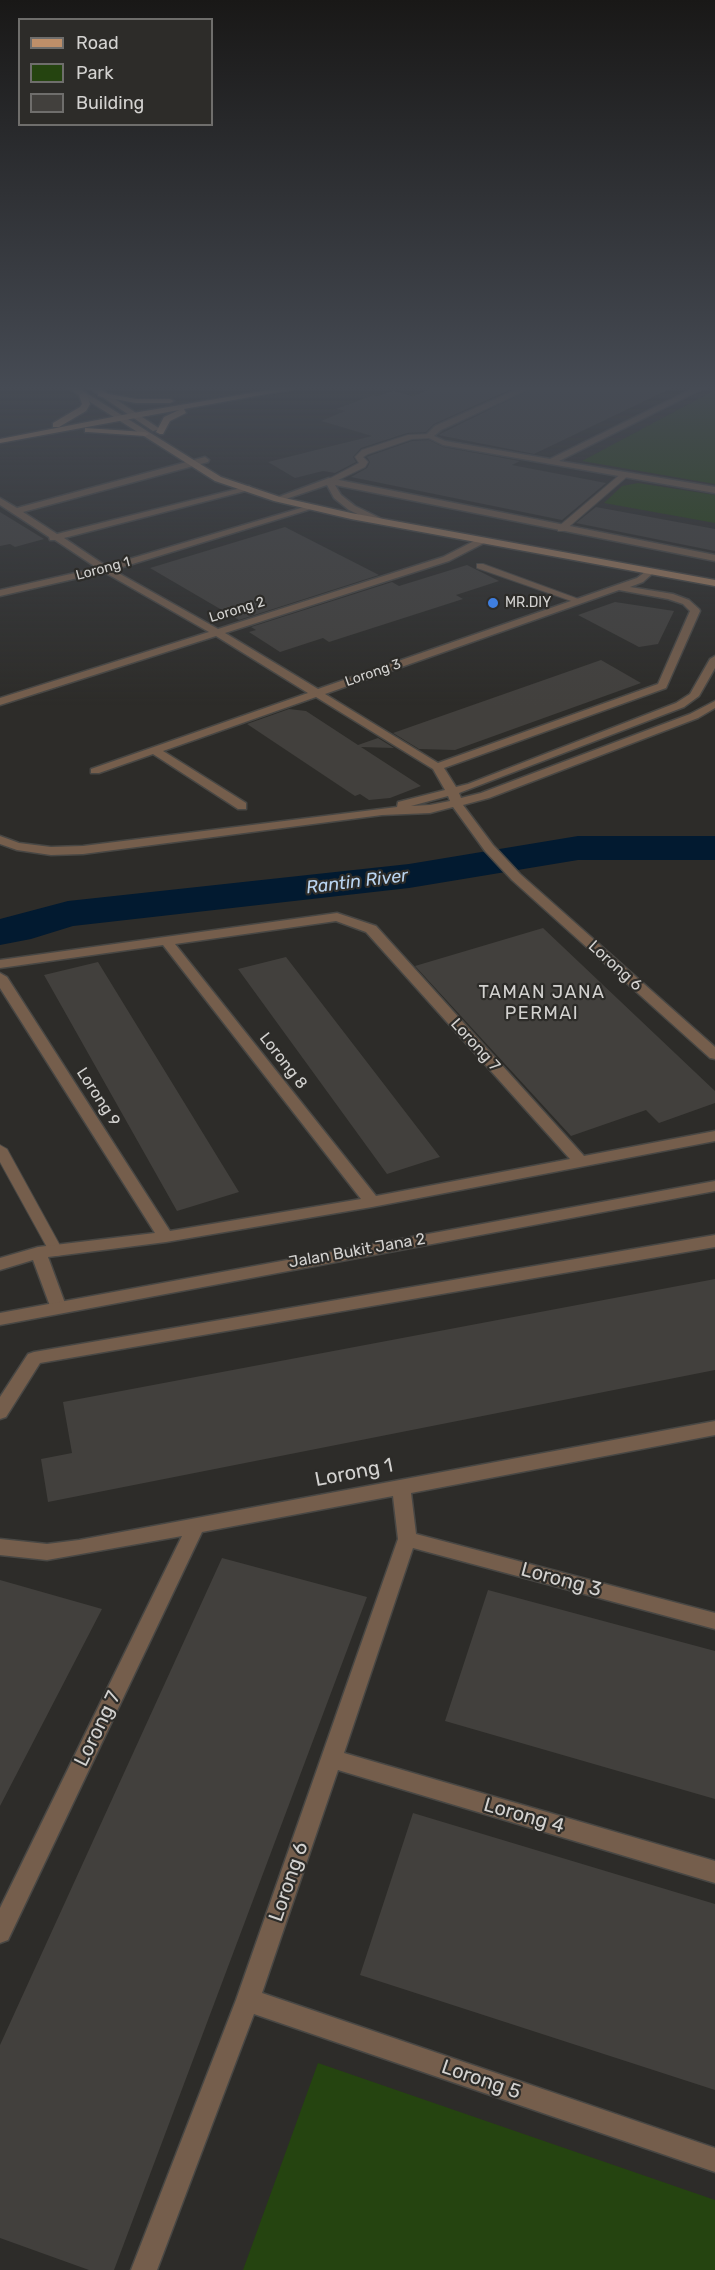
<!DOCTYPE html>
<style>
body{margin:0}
#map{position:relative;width:715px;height:2270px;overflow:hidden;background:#2d2c29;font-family:Rubik,sans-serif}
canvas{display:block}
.legend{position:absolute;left:18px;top:18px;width:195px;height:108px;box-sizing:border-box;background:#2d2c29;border:2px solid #6f6e6c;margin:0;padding:8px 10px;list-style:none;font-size:18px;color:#d3d2d0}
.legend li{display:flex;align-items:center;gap:12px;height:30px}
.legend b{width:30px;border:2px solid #6f6e6c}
</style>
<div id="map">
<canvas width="715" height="2270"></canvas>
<ul class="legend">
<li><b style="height:8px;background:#be8f69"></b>Road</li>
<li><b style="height:16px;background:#254410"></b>Park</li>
<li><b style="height:16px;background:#42403d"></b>Building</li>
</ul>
</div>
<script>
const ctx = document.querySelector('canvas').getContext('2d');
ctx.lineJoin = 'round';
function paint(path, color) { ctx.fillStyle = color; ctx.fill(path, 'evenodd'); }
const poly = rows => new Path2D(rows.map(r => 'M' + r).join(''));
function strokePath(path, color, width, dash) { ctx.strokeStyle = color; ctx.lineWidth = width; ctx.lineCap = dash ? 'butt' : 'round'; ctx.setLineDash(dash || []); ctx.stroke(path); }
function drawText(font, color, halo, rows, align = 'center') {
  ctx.font = font + ' Rubik,sans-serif'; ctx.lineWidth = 4.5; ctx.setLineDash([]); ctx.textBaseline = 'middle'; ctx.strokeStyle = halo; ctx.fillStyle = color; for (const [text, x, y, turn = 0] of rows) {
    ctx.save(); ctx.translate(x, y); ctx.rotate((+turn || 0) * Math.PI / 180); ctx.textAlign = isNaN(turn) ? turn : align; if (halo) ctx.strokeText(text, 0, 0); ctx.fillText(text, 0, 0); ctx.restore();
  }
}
const green = poly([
 [715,390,715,484,582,461],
 [638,483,715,495,715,523,604,503,622,486],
 [318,2063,715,2200,715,2270,243,2270]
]);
const river = poly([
 [578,836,715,836,715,860,578,860,409,888,73,926,31,939,0,945,0,919,68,901,409,864,578,836]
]);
const building = poly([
 [434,388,514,388,434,424,426,432,407,433,361,448,353,457,356,462,335,473,323,471,295,478,268,462,372,436,321,421,345,411,336,409,373,395,378,396,393,391,413,396],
 [533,388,672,388,534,454,438,435],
 [429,440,443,447,520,461,512,465,606,483,562,520,351,477,367,468,370,462,367,457,369,456,412,441],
 [596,507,715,529,715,551,576,523],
 [0,512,44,539,15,547,10,544,0,546],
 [285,527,379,575,239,620,150,568],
 [467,565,499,581,456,595,463,599,329,642,323,638,280,652,249,632,256,630,251,627,392,582,399,586],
 [615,602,674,611,658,644,639,647,578,615],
 [601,660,641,683,455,750,419,749,393,733],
 [289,709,306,711,358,745,378,738,394,748,361,747,421,786,390,798,369,800,360,794,355,796,247,724],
 [543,928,715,1091,715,1103,659,1123,646,1110,571,1136,415,966],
 [286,957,440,1157,387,1174,238,969],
 [98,962,239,1192,177,1211,44,975],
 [715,1279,715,1370,48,1502,41,1459,72,1453,63,1402],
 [222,1558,367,1597,114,2270,89,2270,0,2238,0,2045],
 [0,1580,102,1609,0,1806],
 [488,1590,715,1651,715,1799,445,1721],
 [413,1813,715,1904,715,2090,360,1975]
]);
const service = poly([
 [429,434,432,434,432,438,412,439,368,454,363,457,368,462,365,467,332,483,325,481,359,463,355,457,362,450,408,435,429,434],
 [623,472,630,474,564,531,558,531,558,527,623,472],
 [477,564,483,564,584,601,577,603,477,568,477,564],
 [0,1145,7,1149,63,1251,61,1255,56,1256,51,1255,49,1251,0,1162,0,1145]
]);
const minor = poly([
 [520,388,531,388,441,430,434,436,445,441,550,459,694,388,704,388,559,461,715,487,715,493,443,445,425,436,435,426,520,388],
 [205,457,209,460,208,462,23,512,57,534,249,486,253,489,64,538,106,566,311,505,311,509,113,570,218,629,443,557,478,539,484,539,484,543,449,561,225,633,318,689,637,578,649,569,654,572,652,574,643,582,630,587,673,594,689,600,699,609,700,611,666,688,444,768,456,787,468,784,676,703,690,694,710,659,715,656,715,668,699,696,684,707,459,793,461,798,481,793,690,714,715,701,715,708,698,718,489,798,463,805,493,845,520,874,715,1047,715,1059,710,1058,512,880,485,851,453,807,430,813,382,815,83,854,51,855,17,850,0,844,0,836,19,843,51,847,83,846,397,807,398,802,445,790,433,769,316,697,163,751,246,803,246,809,238,809,153,754,99,773,91,773,91,769,308,693,216,636,0,705,0,698,209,632,104,572,0,596,0,590,97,568,55,540,50,540,49,537,0,505,0,498,17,508,205,457],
 [619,590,668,599,683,604,690,611,658,684,438,763,325,694,619,590],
 [448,796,450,801,430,805,411,806,448,796],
 [329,478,715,555,715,561,335,485,341,495,355,506,382,519,382,523,376,523,349,510,334,498,327,485,280,501,273,499,329,478],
 [337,913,376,926,584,1156,715,1131,715,1141,372,1207,166,1242,48,1257,66,1306,64,1310,58,1312,52,1310,50,1306,33,1260,0,1270,0,1258,38,1247,155,1233,0,988,0,973,7,977,170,1231,361,1199,163,945,0,968,0,960,337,913],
 [336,921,366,932,570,1159,376,1196,175,944,336,921],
 [715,1235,715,1247,40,1363,6,1417,0,1419,0,1397,28,1354,34,1352,715,1235],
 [715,1421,715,1435,411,1493,416,1534,715,1613,715,1629,413,1548,344,1753,715,1861,715,1883,338,1770,262,1993,715,2148,715,2172,254,2014,157,2270,131,2270,236,2000,398,1539,393,1496,202,1532,8,1940,0,1943,0,1908,182,1536,47,1560,0,1555,0,1539,47,1544,79,1540,715,1421]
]);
const tertiary = poly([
 [715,1181,715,1191,0,1325,0,1313,715,1181]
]);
const secondary = poly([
 [68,388,78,388,221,477,280,497,351,513,715,580,715,586,351,519,274,501,215,481,68,388],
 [89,388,99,388,160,429,153,431,89,388]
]);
const primary = poly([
 [281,388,294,389,184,409,186,413,170,421,163,434,160,434,156,432,164,417,179,410,0,443,0,439,133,413,281,388],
 [98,392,136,399,170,399,174,401,170,403,136,403,98,396,98,392],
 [83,393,87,395,90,404,86,411,59,427,53,427,53,423,80,407,82,404,79,395,83,393],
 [85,428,145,432,149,434,145,436,88,432,85,432,85,428]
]);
const markers = [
 [493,603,6,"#3f7fe0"]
];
const farStreetnames = [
 ["Lorong 1",103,569,-15],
 ["Lorong 2",237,610,-17],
 ["Lorong 3",373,673,-19]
];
const farPoinames = [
 ["MR.DIY",505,603]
];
const streetNames = [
 ["Lorong 6",615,966,42],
 ["Lorong 7",475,1045,48],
 ["Lorong 8",283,1061,52],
 ["Lorong 9",98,1097,57],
 ["Jalan Bukit Jana 2",357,1251,-10]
];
const waterNames = [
 ["Rantin River",357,882,-7]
];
const neighbourhoodNames = [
 ["TAMAN JANA",542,993],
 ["PERMAI",542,1014]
];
const nearStreetnames = [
 ["Lorong 1",354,1473,-11],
 ["Lorong 3",561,1580,15],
 ["Lorong 7",98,1729,-64],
 ["Lorong 4",524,1816,16],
 ["Lorong 6",289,1882,-71],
 ["Lorong 5",481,2080,19]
];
paint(green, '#254410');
paint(river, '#021a30');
paint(building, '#42403d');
strokePath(service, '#484744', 2);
strokePath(minor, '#484744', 3);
strokePath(tertiary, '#484744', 3);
strokePath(secondary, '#484744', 3);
strokePath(primary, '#484744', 3);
paint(service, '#755e4c');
paint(minor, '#755e4c');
paint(tertiary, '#755e4c');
paint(secondary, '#9e7a5d');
paint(primary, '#be8f69');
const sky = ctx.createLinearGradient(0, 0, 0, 706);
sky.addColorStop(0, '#191817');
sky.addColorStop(0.55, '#464b54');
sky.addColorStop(1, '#464b5400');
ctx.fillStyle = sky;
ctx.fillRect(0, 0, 715, 706);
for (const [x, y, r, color] of markers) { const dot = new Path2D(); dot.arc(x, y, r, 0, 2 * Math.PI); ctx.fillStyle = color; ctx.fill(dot); strokePath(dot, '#2d2c29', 2); }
drawText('14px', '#d3d2d0', '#2d2c29', farStreetnames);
drawText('14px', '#d3d2d0', '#2d2c29', farPoinames, 'left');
drawText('16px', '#d3d2d0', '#2d2c29', streetNames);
drawText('italic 18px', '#bad5f1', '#2d2c29', waterNames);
ctx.letterSpacing = '1.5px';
drawText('18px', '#d3d2d0', '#2d2c29', neighbourhoodNames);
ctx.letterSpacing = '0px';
drawText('20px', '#d3d2d0', '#2d2c29', nearStreetnames);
</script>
